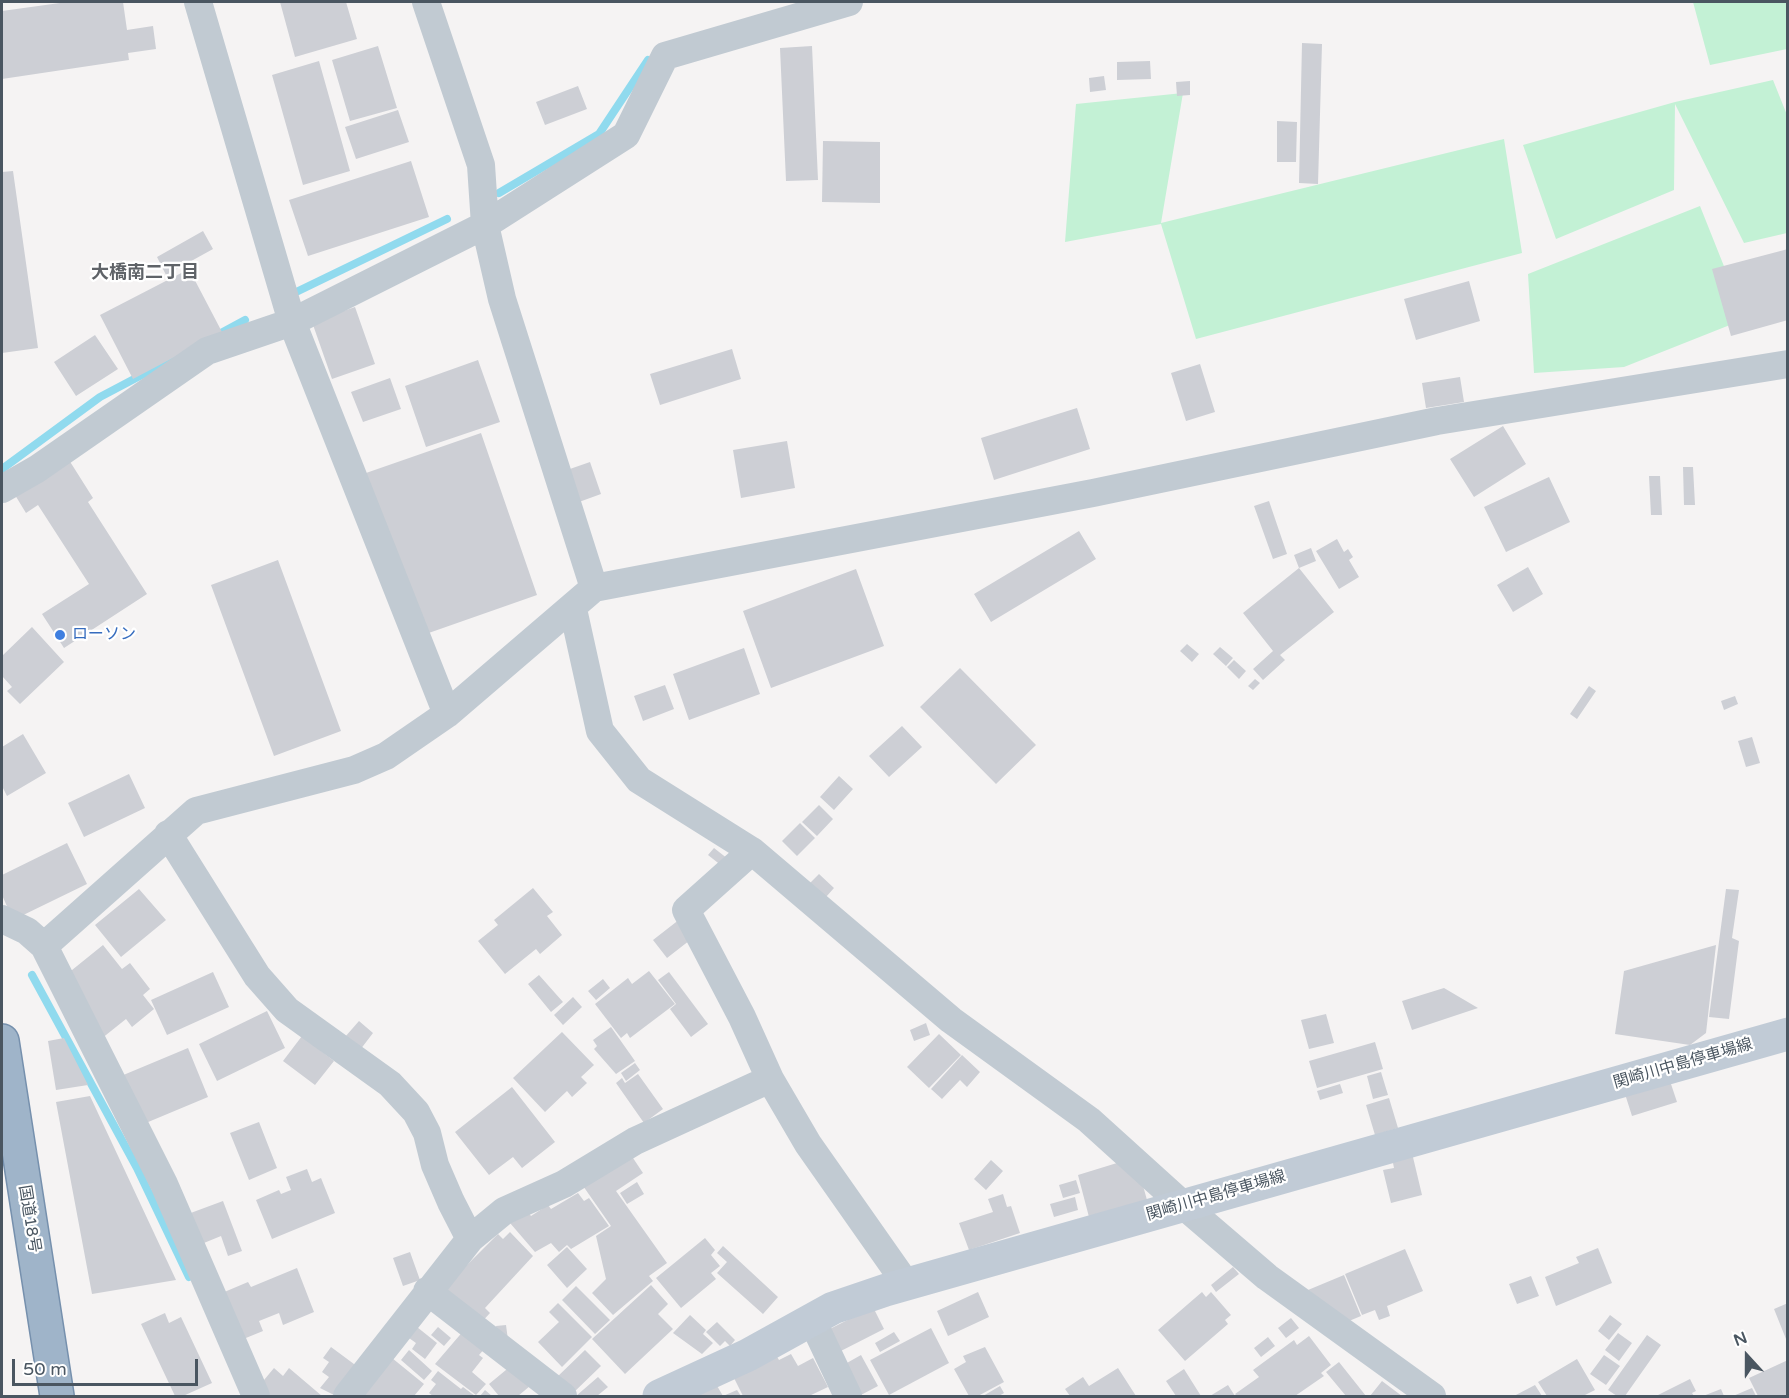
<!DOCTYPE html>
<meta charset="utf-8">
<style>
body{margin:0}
#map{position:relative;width:1789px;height:1398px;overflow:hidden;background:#f5f3f3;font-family:"Varela Round",sans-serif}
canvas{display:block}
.frame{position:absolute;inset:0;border:3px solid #4a5661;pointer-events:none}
.north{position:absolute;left:1717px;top:1326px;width:60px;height:60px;-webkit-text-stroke:4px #fff;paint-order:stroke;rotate:339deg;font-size:16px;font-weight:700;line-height:24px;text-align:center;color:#4a5661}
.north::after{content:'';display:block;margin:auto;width:21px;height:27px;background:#4a5661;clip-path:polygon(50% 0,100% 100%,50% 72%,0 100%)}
.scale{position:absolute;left:12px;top:1359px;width:186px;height:27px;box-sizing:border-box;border:3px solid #4a5661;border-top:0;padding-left:8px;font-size:18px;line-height:21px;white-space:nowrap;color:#4a5661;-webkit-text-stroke:4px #fff;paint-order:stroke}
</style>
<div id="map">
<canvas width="1789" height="1398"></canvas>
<div class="frame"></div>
<div class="north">N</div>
<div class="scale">50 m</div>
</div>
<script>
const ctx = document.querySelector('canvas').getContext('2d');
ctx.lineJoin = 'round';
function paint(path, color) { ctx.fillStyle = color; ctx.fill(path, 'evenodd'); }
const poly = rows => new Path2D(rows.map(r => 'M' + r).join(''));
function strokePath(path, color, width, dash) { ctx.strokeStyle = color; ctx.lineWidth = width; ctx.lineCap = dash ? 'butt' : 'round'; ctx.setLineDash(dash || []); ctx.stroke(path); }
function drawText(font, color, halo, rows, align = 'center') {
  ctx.font = font + ' "Varela Round","Noto Sans JP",sans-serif'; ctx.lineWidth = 4.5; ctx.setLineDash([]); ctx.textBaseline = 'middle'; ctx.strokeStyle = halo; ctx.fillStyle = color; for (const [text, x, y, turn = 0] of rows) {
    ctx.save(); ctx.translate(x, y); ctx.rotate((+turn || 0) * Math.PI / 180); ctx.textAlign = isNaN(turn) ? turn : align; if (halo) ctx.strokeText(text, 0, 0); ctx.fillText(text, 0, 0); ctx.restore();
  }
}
const green = poly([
 [1693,2,1787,2,1787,49,1710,65],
 [1773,80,1787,115,1787,233,1744,243,1675,104,1674,190,1556,239,1523,145,1675,102],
 [1183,93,1161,223,1504,139,1522,253,1196,339,1161,224,1065,242,1076,104],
 [1700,206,1745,319,1624,367,1534,373,1528,274]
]);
const stream = poly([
 [499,193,599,134,648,60],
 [290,295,447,219],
 [221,333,245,320],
 [2,469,100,397,174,358],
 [32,975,137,1168,189,1277]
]);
const building = poly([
 [67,2,123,2,127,30,153,26,156,49,128,53,129,60,2,79,2,11],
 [280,2,346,2,357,39,295,57],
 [1302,43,1322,44,1318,184,1299,183],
 [378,46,397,108,350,121,332,60],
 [812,46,818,180,786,181,780,48],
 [319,61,350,171,303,185,272,75],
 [1150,61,1151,79,1117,80,1117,62],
 [1104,76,1106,90,1090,92,1089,78],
 [1190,81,1190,95,1177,96,1176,82],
 [578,86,587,109,545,125,536,102],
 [398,110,409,142,356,159,345,127],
 [1277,121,1297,122,1296,162,1277,162],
 [823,141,880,142,880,203,822,202],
 [411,161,429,217,308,256,289,200],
 [13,171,38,348,2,353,2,172],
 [203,231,213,249,166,275,157,257],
 [1788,249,1788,320,1731,336,1712,269],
 [189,269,222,332,133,379,100,315],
 [1469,281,1480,321,1416,340,1404,299],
 [355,307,375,364,332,379,312,322],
 [95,335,118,369,76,396,54,362],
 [732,349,741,379,660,405,650,374],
 [478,360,500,422,426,447,405,386],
 [1200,364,1215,412,1186,421,1171,373],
 [1460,377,1464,402,1426,408,1422,383],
 [390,378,401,409,363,422,351,392],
 [1077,408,1090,449,994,480,981,438],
 [1503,426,1526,464,1474,497,1450,459],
 [481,433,537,595,423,635,366,473],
 [787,441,795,488,741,498,733,450],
 [69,460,93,498,88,502,147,594,64,648,42,614,89,584,38,505,26,513,15,495],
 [590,462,601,494,579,502,567,470],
 [1683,467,1693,467,1695,505,1684,505],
 [1649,476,1660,476,1662,515,1651,515],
 [1549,477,1570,522,1506,552,1484,507],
 [1269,501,1287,554,1273,559,1254,506],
 [1079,531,1096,559,991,622,974,594],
 [1337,539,1344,552,1348,549,1353,557,1349,560,1359,577,1339,589,1316,551],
 [1311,548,1316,561,1299,568,1294,555],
 [278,560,341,731,274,756,211,585],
 [1528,567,1543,594,1513,612,1497,585],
 [1299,568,1334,612,1280,655,1285,660,1263,680,1253,669,1273,651,1243,613],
 [856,569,884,646,771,688,743,611],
 [32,627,64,662,20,704,7,691,12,687,2,676,2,656],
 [1187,644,1199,654,1192,662,1180,651],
 [1220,647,1233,658,1226,666,1213,654],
 [744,648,760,694,689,720,673,674],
 [1234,660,1246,671,1239,679,1227,667],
 [960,668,1036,745,996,784,920,707],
 [1255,679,1260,683,1253,690,1248,686],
 [665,685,674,709,643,721,634,696],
 [1589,686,1596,691,1577,719,1570,714],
 [1735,696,1738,704,1724,710,1721,701],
 [902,726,922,747,889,777,869,756],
 [23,734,46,773,7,796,2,786,2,747],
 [1752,737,1760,763,1746,767,1738,741],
 [129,774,145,808,84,837,68,803],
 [839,776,853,789,834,810,820,797],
 [819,805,833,819,817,836,802,822],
 [800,823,815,838,797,856,782,841],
 [67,843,87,884,13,920,2,895,2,875],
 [714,848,728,859,722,866,708,855],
 [819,874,834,888,826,897,810,883],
 [533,888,553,912,547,916,562,935,540,954,536,949,505,974,478,941,498,925,494,920],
 [139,889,166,920,121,957,95,925],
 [1726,889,1739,890,1732,938,1739,941,1729,1019,1709,1017],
 [680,919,694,937,667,958,653,940],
 [103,945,122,969,130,963,150,989,143,995,154,1009,132,1027,126,1019,96,1043,51,987],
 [1716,945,1706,1033,1690,1045,1615,1034,1624,971],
 [649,971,675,1004,630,1038,627,1033,621,1038,595,1004,628,978,632,984],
 [213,972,229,1007,167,1035,151,1000],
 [669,972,708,1024,691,1037,670,1009,676,1004,658,980],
 [539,975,563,1002,551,1012,528,984],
 [603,979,610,988,596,1000,588,991],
 [1444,988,1478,1008,1412,1030,1402,1001],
 [573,997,582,1007,563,1025,554,1015],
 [267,1011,285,1048,217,1081,199,1044],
 [1326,1014,1334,1043,1309,1049,1301,1020],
 [359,1021,373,1033,360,1050,345,1037],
 [926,1023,930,1035,914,1041,910,1030],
 [611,1027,635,1061,616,1074,594,1049,597,1046,593,1040],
 [562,1032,594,1065,581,1077,587,1083,572,1097,567,1091,545,1112,513,1078],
 [939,1034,961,1055,929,1088,907,1067],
 [302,1036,334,1061,315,1085,283,1061],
 [64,1038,88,1085,56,1090,48,1041],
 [1375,1042,1383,1069,1317,1088,1309,1061],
 [188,1048,208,1097,141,1125,121,1076],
 [962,1055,980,1072,967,1087,960,1080,942,1099,931,1089],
 [635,1063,640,1070,626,1081,621,1073],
 [1381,1072,1388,1095,1373,1099,1367,1076],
 [638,1074,663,1109,644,1123,616,1083,622,1078,625,1083],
 [1670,1081,1677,1102,1632,1116,1625,1094],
 [1340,1084,1343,1093,1320,1100,1317,1091],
 [512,1087,555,1142,522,1168,513,1157,489,1175,455,1132],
 [90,1096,176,1280,92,1294,56,1102],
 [1389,1098,1398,1128,1375,1135,1366,1105],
 [259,1122,277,1168,249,1180,230,1133],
 [629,1152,643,1173,616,1191,667,1263,649,1276,653,1281,613,1315,592,1293,606,1279,596,1236,611,1226,581,1183],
 [1412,1153,1422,1195,1391,1203,1383,1170,1394,1168,1392,1158],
 [991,1160,1003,1171,986,1190,974,1179],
 [1117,1163,1140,1175,1147,1200,1089,1217,1078,1175],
 [307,1169,312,1182,321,1178,335,1213,272,1239,256,1200,279,1190,281,1194,291,1190,286,1177],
 [1076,1180,1080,1193,1063,1198,1059,1185],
 [637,1182,644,1194,627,1204,620,1193],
 [578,1193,584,1201,589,1198,609,1226,571,1249,567,1245,559,1252,551,1243,535,1252,510,1223,528,1212,531,1216,548,1205,551,1209],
 [1003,1194,1007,1207,1011,1206,1020,1233,969,1250,959,1223,993,1212,988,1199],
 [1075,1197,1078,1210,1054,1217,1050,1204],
 [223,1201,242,1251,228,1256,221,1236,199,1245,188,1214],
 [510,1232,533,1256,485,1308,490,1313,479,1325,438,1284,461,1271,498,1234,503,1239],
 [705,1238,715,1250,711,1255,720,1266,711,1273,716,1279,681,1308,656,1278],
 [723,1246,778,1297,763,1314,717,1273,727,1262,717,1253],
 [567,1247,587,1269,567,1288,547,1265],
 [1598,1248,1612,1283,1556,1306,1545,1277,1579,1263,1576,1257],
 [1405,1249,1423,1291,1387,1306,1390,1316,1379,1320,1375,1310,1362,1315,1345,1274],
 [410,1252,420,1280,403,1286,393,1258],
 [1233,1267,1239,1274,1216,1292,1211,1285],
 [297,1268,314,1312,283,1325,279,1313,259,1321,263,1331,241,1340,222,1293,248,1282,251,1287],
 [1344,1275,1361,1316,1349,1321,1308,1290],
 [1531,1276,1539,1296,1517,1304,1509,1284],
 [651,1285,668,1304,658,1314,673,1329,625,1374,592,1339],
 [576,1286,610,1320,595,1334,562,1300],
 [978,1292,989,1317,948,1336,937,1311],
 [1202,1292,1206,1297,1211,1292,1231,1315,1225,1320,1228,1324,1185,1361,1158,1330],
 [558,1303,592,1337,562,1367,538,1342,559,1322,549,1312],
 [1788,1303,1788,1344,1774,1309],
 [873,1307,884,1329,833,1355,822,1333],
 [165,1313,169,1323,181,1317,212,1383,183,1396,175,1396,141,1324],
 [690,1315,706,1330,703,1334,713,1343,702,1354,673,1333],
 [1610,1315,1622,1324,1609,1340,1598,1331],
 [1291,1318,1299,1328,1286,1338,1278,1328],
 [717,1322,735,1340,730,1346,725,1341,720,1346,706,1332],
 [506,1325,508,1340,498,1341,496,1326],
 [417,1327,437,1343,425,1359,412,1349,416,1343,409,1338],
 [438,1327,451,1338,444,1346,431,1335],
 [931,1328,949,1363,889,1395,870,1360],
 [465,1329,486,1347,479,1355,483,1358,472,1372,486,1384,476,1395,435,1364],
 [894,1332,900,1341,880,1352,875,1343],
 [1618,1333,1632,1343,1619,1361,1605,1350],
 [1647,1335,1661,1345,1625,1396,1617,1396,1608,1390],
 [1309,1336,1331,1365,1321,1373,1324,1376,1295,1396,1237,1396,1235,1394,1259,1377,1253,1370,1294,1340,1297,1345],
 [1268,1337,1275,1346,1261,1357,1254,1348],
 [331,1347,358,1367,336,1396,320,1388,329,1377,322,1372,329,1362,323,1358],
 [985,1347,1004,1382,978,1396,969,1396,954,1369,966,1362,963,1356],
 [409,1350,432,1371,424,1380,401,1360],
 [585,1350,601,1366,571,1395,555,1379],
 [791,1354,798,1366,813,1358,828,1387,809,1396,743,1396,733,1376,776,1355,779,1360],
 [861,1355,878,1386,859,1396,838,1368],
 [1604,1355,1620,1366,1606,1385,1590,1374],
 [392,1358,424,1384,414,1396,361,1396],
 [1577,1359,1595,1390,1583,1396,1547,1396,1538,1382],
 [1788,1360,1788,1396,1758,1396,1749,1378],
 [1339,1362,1366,1396,1346,1396,1326,1372],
 [512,1365,530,1386,518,1396,499,1396,489,1384],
 [274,1368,283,1376,289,1368,322,1396,271,1396,259,1386],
 [1118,1368,1136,1396,1070,1396,1065,1389,1083,1377,1089,1386],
 [1184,1369,1201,1396,1176,1396,1166,1381],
 [438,1371,461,1389,463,1387,475,1396,433,1396,429,1393,436,1384,431,1380],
 [598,1377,608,1387,597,1396,576,1396],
 [1690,1379,1696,1391,1692,1393,1694,1396,1656,1396],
 [1382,1381,1402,1396,1370,1396],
 [716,1384,723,1396,699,1396,697,1394],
 [1228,1385,1235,1396,1210,1396],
 [1535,1385,1542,1396,1514,1396],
 [1000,1386,1004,1393,999,1396,983,1396],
 [1752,1388,1756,1396,1733,1396],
 [1721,1389,1724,1396,1703,1396],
 [485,1390,492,1396,480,1396],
 [737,1390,741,1396,723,1396]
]);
const minor = poly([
 [198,2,292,322,447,714],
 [426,2,481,165,485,225,502,299,594,588],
 [2,489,37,469,207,351,292,322,485,225,626,135,665,56,849,2],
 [573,609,600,731,639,780,752,851,951,1020,1089,1120,1183,1205,1267,1277,1432,1396],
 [168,834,257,976,287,1010,390,1084,416,1112,427,1133,435,1165,451,1202,470,1239],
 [752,851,686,910,742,1017,770,1079,808,1144,907,1285],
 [2,919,27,931,44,946,164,1184,256,1396],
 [44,946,196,811,354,770,386,756,447,714,594,588,1093,493,1437,421,1788,364],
 [427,1291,563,1396],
 [812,1320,848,1396],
 [347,1396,470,1239,504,1211,564,1184,635,1141,770,1079]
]);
const secondary = poly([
 [659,1396,748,1355,833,1308,886,1290,1788,1034]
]);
const trunk = poly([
 [2,1041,57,1396]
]);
const markers = [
 [60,635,6,"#3f7fe0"]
];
const shopNames = [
 ["ローソン",72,635]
];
const streetNames = [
 ["関崎川中島停車場線",1683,1064,-16],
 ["関崎川中島停車場線",1216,1196,-16],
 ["国道18号",29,1219,81]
];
const neighbourhoodNames = [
 ["大橋南二丁目",145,273]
];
paint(green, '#c3f1d5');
strokePath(stream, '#90daee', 8);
paint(building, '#cdcfd5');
strokePath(trunk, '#7690ad', 36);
strokePath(minor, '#c1cad2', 28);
strokePath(secondary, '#c1cbd6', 33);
strokePath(trunk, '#9fb4c9', 33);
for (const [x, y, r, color] of markers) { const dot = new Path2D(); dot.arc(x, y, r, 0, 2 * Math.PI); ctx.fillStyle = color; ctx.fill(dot); strokePath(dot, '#fff', 2); }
drawText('16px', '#366cbe', '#fff', shopNames, 'left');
drawText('16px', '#4a5661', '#fff', streetNames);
drawText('bold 18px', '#5f6368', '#fff', neighbourhoodNames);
</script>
